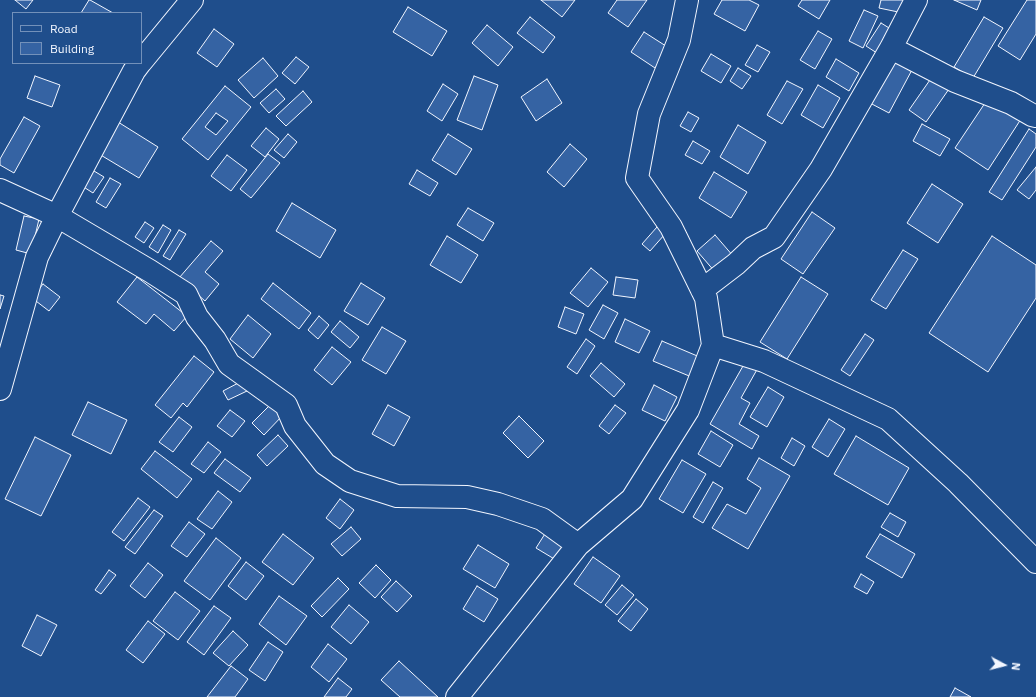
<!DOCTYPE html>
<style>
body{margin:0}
#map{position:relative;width:1036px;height:697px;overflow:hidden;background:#1f4e8c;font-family:"IBM Plex Sans",sans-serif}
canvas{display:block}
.legend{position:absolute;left:12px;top:12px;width:130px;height:52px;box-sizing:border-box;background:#1f4e8c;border:1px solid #7391ba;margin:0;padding:5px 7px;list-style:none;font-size:12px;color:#f2f6ff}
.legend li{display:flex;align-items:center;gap:8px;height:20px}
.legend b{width:20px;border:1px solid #7391ba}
.north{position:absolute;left:984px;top:645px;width:40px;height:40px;-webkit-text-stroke:3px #1f4e8c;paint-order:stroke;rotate:97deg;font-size:11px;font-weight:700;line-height:16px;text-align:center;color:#f2f6ff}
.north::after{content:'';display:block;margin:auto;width:14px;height:18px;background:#f2f6ff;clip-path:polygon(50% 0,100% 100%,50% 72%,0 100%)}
</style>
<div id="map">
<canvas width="1036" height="697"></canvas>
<ul class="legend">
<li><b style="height:5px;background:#1f4e8c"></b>Road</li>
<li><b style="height:11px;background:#3563a3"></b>Building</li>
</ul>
<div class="north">N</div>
</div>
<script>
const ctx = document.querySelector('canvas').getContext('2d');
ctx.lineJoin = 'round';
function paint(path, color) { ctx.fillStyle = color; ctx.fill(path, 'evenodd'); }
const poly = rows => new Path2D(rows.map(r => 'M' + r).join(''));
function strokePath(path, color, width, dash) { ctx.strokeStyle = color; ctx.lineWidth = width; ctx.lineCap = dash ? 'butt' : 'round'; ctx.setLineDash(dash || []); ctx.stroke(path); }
const building = poly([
 [15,0,33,0,26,9,15,0],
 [89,0,90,0,113,13,81,13,89,0],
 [541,0,575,0,562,17,541,0],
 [617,0,647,0,628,27,608,13,617,0],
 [722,0,749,0,759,5,745,31,714,14,722,0],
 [802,0,830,0,819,19,798,6,802,0],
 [881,0,906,0,903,13,879,8,881,0],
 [954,0,981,0,977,10,954,0],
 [1027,0,1036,0,1036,34,1020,60,998,46,1027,0],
 [408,7,447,31,432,56,393,32,408,7],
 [864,10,878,16,863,48,849,41,864,10],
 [530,17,555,37,543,53,517,33,530,17],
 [984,17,1003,28,973,78,954,67,984,17],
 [881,23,894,31,880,55,866,46,881,23],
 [487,25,513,47,498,66,472,43,487,25],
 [214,29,234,44,217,67,197,53,214,29],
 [818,31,832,39,815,69,800,60,818,31],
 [644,32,669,48,655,68,631,52,644,32],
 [757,45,770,52,758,72,745,65,757,45],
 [711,54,731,66,721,83,701,71,711,54],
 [296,57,309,67,295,84,282,73,296,57],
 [894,57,913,68,889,113,870,103,894,57],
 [263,58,278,76,254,98,238,80,263,58],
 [836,59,859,73,849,91,826,77,836,59],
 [738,68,751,76,742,89,730,81,738,68],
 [35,76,60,85,52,107,27,98,35,76],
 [474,76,498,85,482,130,457,120,474,76],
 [932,77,949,89,926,122,909,110,932,77],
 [547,79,562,103,536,121,521,97,547,79],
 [787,81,803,89,782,124,767,115,787,81],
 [443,84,458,94,442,121,427,111,443,84],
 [818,85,840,98,823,128,801,115,818,85],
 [225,86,251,107,208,160,182,139,225,86],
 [216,113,228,121,216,135,205,127,216,113],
 [276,89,285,99,269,113,260,103,276,89],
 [303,91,312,102,286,126,276,116,303,91],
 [989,97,1021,119,988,170,955,148,989,97],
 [688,112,699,118,691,132,680,126,688,112],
 [24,117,40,126,14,173,0,165,0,159,24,117],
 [118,122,158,147,139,178,99,154,118,122],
 [922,124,950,139,940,156,913,141,922,124],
 [738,125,766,142,748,174,720,157,738,125],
 [266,128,279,139,265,157,251,146,266,128],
 [1029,129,1036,134,1036,147,1002,200,989,192,1029,129],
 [288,134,297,142,284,158,274,150,288,134],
 [448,134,472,149,456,175,432,160,448,134],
 [693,141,710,151,702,164,685,155,693,141],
 [570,144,587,159,564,187,547,172,570,144],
 [268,154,280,163,251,198,240,189,268,154],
 [227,155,247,170,231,191,211,176,227,155],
 [1036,167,1036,190,1029,199,1017,190,1036,167],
 [89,168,104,177,93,193,79,184,89,168],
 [417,170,438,183,430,196,409,184,417,170],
 [714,172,747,192,731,218,699,198,714,172],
 [110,178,121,184,106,208,96,202,110,178],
 [932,184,963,204,938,243,907,223,932,184],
 [292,203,336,230,320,258,276,231,292,203],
 [468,208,494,223,483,241,457,225,468,208],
 [812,212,835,228,803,274,781,259,812,212],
 [24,216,39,219,31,254,16,250,24,216],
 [145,222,154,228,144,243,135,237,145,222],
 [163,225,171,230,158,253,149,247,163,225],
 [657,227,665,234,650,251,642,244,657,227],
 [179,230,186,234,170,260,163,256,179,230],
 [715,235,734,257,716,273,697,251,715,235],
 [447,236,478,255,461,283,430,265,447,236],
 [992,236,1036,265,1036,298,988,372,929,333,992,236],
 [211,241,223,251,205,272,219,284,205,301,179,278,211,241],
 [903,250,918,259,886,309,871,300,903,250],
 [591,268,608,282,588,307,570,293,591,268],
 [137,277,187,316,174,331,154,314,146,324,117,302,137,277],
 [616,277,638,280,635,298,613,295,616,277],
 [801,277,828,294,787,359,760,342,801,277],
 [273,283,311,313,299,329,261,299,273,283],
 [361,283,385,298,368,325,344,311,361,283],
 [43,284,60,297,49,311,32,298,43,284],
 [0,295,4,296,0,309,0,295],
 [603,305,618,313,604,339,589,330,603,305],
 [565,307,584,314,576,334,558,327,565,307],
 [248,315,271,334,253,358,230,339,248,315],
 [319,316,329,325,318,339,308,330,319,316],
 [625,319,650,331,639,353,615,342,625,319],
 [340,321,359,337,350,348,331,332,340,321],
 [382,327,406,341,386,374,362,360,382,327],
 [865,334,874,340,850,376,841,370,865,334],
 [586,339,595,346,577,374,567,367,586,339],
 [662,341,702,358,694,378,653,361,662,341],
 [332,347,351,362,332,385,314,370,332,347],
 [194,356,214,372,187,407,183,403,171,418,155,405,194,356],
 [747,359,759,366,741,398,750,403,739,424,759,436,752,449,710,424,747,359],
 [601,363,625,384,614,397,590,376,601,363],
 [242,381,247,391,228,400,223,391,242,381],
 [654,385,677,397,665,421,642,410,654,385],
 [768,387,784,397,767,427,750,417,768,387],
 [88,402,127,420,111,454,72,435,88,402],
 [271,404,283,415,264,435,252,423,271,404],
 [388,405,410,417,394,446,372,434,388,405],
 [615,405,626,413,609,434,599,426,615,405],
 [230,410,245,421,232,437,217,426,230,410],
 [519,416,544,441,528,458,503,433,519,416],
 [179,417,192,427,173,452,159,442,179,417],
 [829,419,845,429,828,457,812,447,829,419],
 [711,431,733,445,720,467,698,454,711,431],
 [278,435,288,446,267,466,257,455,278,435],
 [856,436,909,468,888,505,834,474,856,436],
 [35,437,71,455,41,516,5,499,35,437],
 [792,438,805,446,794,466,781,458,792,438],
 [208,442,221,452,204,473,191,464,208,442],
 [155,451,192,479,177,498,141,469,155,451],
 [759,458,790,476,748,549,712,528,727,504,746,514,761,488,747,479,759,458],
 [225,459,251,478,240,492,214,473,225,459],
 [682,460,706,474,683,513,659,499,682,460],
 [713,482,723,488,703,523,693,517,713,482],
 [218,491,232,502,212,529,197,519,218,491],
 [138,498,150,507,124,541,112,532,138,498],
 [340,499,354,510,340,529,326,518,340,499],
 [154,510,163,516,135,554,125,547,154,510],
 [890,513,906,522,898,537,881,527,890,513],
 [189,522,205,534,187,557,171,546,189,522],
 [351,527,361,539,342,556,331,544,351,527],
 [548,529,572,544,561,563,536,548,548,529],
 [283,534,314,558,293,585,262,562,283,534],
 [880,534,915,554,902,578,866,557,880,534],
 [216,538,241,558,210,600,184,581,216,538],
 [478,545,509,564,495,588,463,569,478,545],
 [593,557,620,576,601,603,574,584,593,557],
 [246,562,264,576,246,600,228,586,246,562],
 [148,563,163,575,145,598,130,586,148,563],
 [376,565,391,580,375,598,359,583,376,565],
 [109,570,116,575,101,594,95,590,109,570],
 [861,574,874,582,867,594,854,587,861,574],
 [338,578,349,589,322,617,311,606,338,578],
 [396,581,412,596,397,612,381,597,396,581],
 [622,585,634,595,617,615,605,605,622,585],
 [477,586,498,599,484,622,463,609,477,586],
 [175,592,200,611,178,640,153,621,175,592],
 [279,596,307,616,286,645,259,624,279,596],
 [636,599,648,609,631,631,618,621,636,599],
 [349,605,369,622,351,644,331,627,349,605],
 [214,606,231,618,204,655,187,642,214,606],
 [37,615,57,625,41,656,22,646,37,615],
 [148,621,165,634,143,663,126,650,148,621],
 [233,631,248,645,229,666,213,653,233,631],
 [268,642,283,652,265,681,249,670,268,642],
 [328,644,347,659,329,682,311,667,328,644],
 [399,661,438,697,400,697,381,680,399,661],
 [231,666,248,679,235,697,207,697,231,666],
 [338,678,352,689,346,697,324,697,338,678],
 [955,688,971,697,950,697,955,688]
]);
const minor = poly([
 [891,48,955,81,1011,103,1032,115,1036,116],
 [141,62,192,0],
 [0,190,57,216,150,271,186,294,197,317,215,340,229,364,286,405,295,426,325,464,350,481,397,496,467,497,498,504,542,519,578,545],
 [702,290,736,264,753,248,774,237,821,169,891,48,916,0],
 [713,345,764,361,888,419,958,483,1036,562],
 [0,389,37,257,57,216,134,71,140,63],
 [457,697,578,545,632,499,688,410,713,345,706,298,671,227,637,178,649,114,679,40,687,0]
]);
paint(building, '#3563a3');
strokePath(building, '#f2f6ff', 1);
strokePath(minor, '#f2f6ff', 24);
strokePath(minor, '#1f4e8c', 22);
</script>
